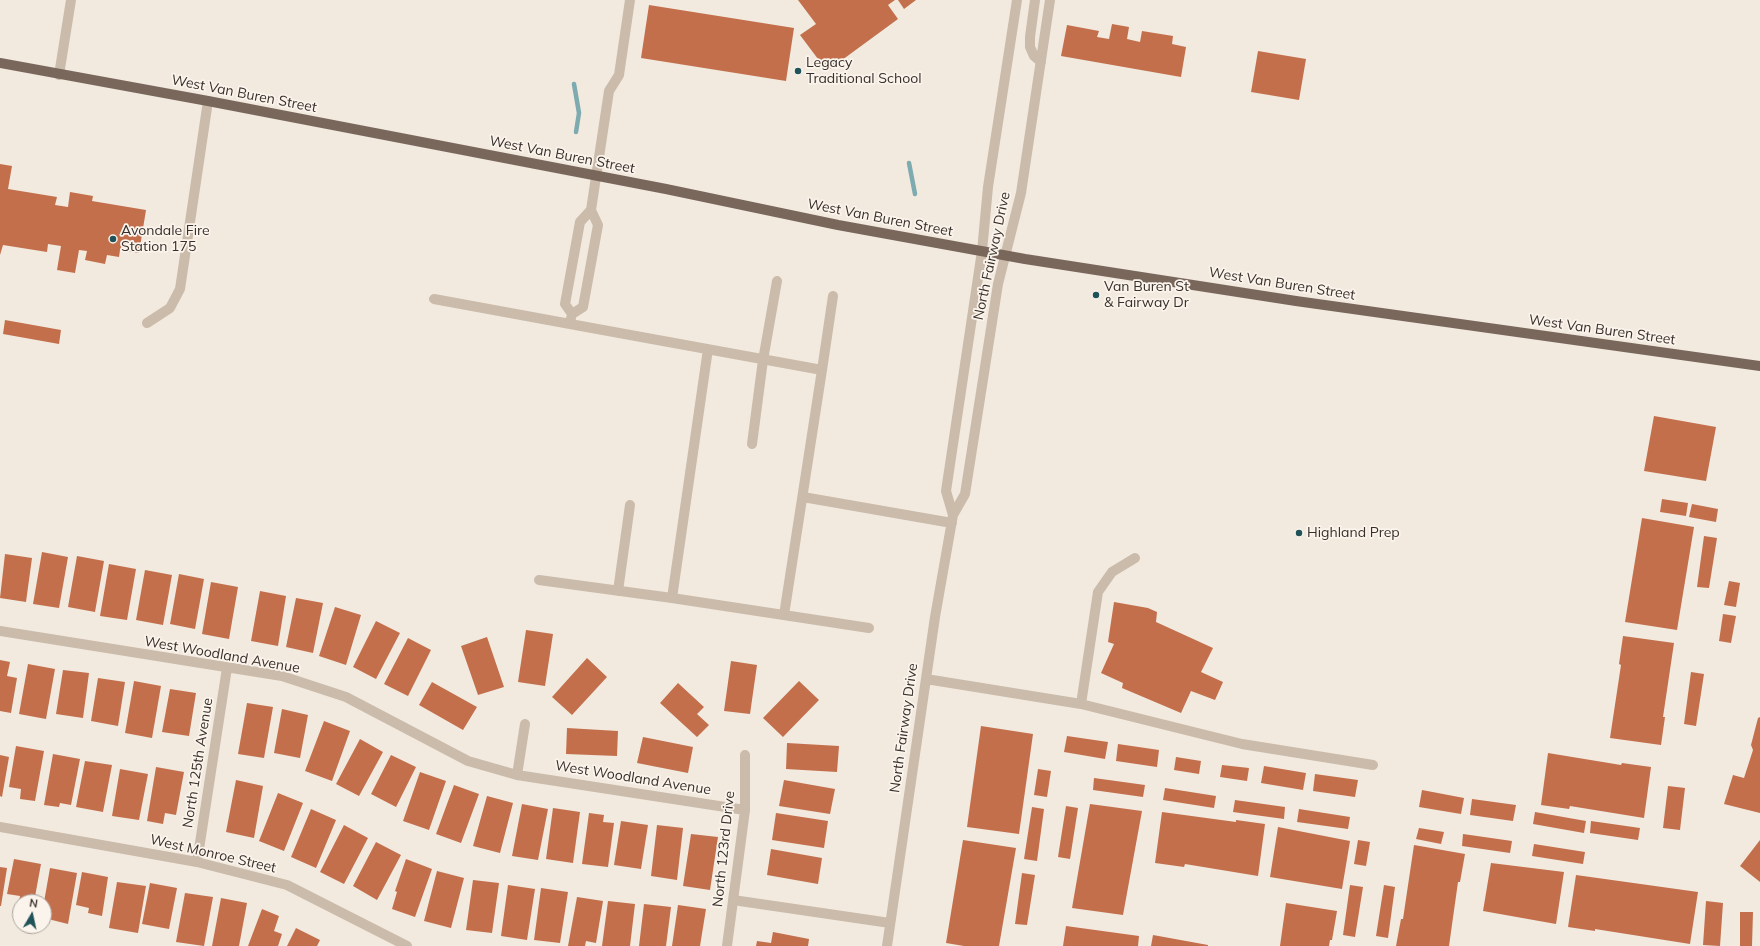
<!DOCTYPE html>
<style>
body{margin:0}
#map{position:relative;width:1760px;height:946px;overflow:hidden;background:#f2eadf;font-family:Mulish,sans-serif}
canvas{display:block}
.north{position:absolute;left:12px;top:894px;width:40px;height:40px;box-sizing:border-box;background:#faf4ec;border:1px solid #aca59e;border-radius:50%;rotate:9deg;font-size:11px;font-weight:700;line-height:16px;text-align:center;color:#382f2a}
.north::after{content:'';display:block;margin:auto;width:14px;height:18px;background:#205359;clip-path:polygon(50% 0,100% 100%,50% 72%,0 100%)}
</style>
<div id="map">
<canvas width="1760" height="946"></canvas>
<div class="north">N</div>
</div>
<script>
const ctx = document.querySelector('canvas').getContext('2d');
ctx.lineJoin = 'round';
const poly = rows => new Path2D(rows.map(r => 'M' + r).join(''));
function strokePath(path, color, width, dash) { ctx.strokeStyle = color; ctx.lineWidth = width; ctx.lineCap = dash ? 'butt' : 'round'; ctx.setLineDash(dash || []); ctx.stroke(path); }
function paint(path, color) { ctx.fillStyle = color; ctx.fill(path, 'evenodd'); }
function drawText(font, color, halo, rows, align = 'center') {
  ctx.font = font + ' Mulish,sans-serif'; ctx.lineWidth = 3.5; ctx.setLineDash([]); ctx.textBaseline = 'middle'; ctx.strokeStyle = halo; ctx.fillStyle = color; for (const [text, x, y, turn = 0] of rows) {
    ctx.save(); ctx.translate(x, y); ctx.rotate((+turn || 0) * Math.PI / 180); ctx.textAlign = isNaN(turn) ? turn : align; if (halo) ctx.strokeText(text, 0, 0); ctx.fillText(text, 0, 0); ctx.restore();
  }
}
const stream = poly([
 [574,84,579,113,576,132],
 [909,163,915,194]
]);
const building = poly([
 [798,0,895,0,888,5,898,19,827,71,800,35,816,24],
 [898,0,916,0,904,9],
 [649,5,794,28,786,81,641,58],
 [1112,24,1129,27,1127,39,1140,42,1142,31,1173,36,1172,44,1186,47,1181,77,1061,56,1067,25,1099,31,1097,37,1109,39],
 [1258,51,1306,59,1299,100,1251,92],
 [0,164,12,166,8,189,57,197,55,205,68,207,70,192,93,196,92,201,146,210,139,253,120,250,119,257,107,255,105,264,85,260,87,251,79,250,75,273,57,270,61,246,48,244,47,252,3,245,0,255],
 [5,320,61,330,59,344,3,334],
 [1654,416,1716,427,1706,481,1644,471],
 [1662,499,1688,503,1686,516,1660,512],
 [1692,504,1718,509,1716,522,1689,517],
 [1642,518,1694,527,1677,630,1625,622],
 [1704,536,1717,538,1709,588,1697,587],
 [42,552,68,557,59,608,33,604],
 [5,554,32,558,26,602,0,598],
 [77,556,104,561,95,612,68,607],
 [109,564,136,569,127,620,100,616],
 [145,570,172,575,163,625,136,620],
 [179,574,204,579,195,629,170,624],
 [1729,581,1740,583,1736,607,1724,605],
 [211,582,238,587,229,639,202,634],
 [260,591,286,596,278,646,251,641],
 [296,598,323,603,313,653,286,647],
 [1114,602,1148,608,1157,612,1156,622,1213,648,1201,672,1223,682,1215,700,1191,691,1181,713,1122,688,1123,683,1101,673,1114,644,1108,642],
 [335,607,361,615,346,665,319,656],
 [1723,614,1736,616,1731,643,1719,641],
 [376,621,400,633,376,679,353,667],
 [526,630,553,634,545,686,518,682],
 [1623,636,1674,643,1663,717,1665,717,1661,745,1610,738,1621,665,1619,664],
 [487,637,504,687,478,695,461,646],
 [408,638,431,650,408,696,384,684],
 [587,658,607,677,572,715,552,697],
 [0,660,10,662,7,676,17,678,11,713,0,711],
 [731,661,757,665,750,714,724,711],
 [28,664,55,669,46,719,19,714],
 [63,670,89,673,83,718,56,714],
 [1691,672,1704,674,1696,726,1684,724],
 [98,678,125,682,118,726,91,721],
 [134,681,161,686,152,738,125,733],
 [799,681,819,700,783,737,763,718],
 [432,682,477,707,463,730,419,705],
 [678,683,704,707,697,714,709,725,697,737,660,703],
 [170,689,196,693,189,736,162,732],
 [247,703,273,707,264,758,238,754],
 [282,709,308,715,300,758,274,753],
 [1760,717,1760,813,1724,804,1733,775,1744,778,1753,750,1751,745,1758,718],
 [324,721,350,731,332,781,305,771],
 [981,726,1033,734,1019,834,967,827],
 [567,728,618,731,617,756,566,754],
 [1067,736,1108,742,1105,759,1064,752],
 [643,737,693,747,688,773,637,763],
 [360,739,383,752,359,796,336,784],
 [787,743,839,746,837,772,786,769],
 [1118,744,1159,750,1157,767,1116,761],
 [16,746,44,751,35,801,20,799,21,789,9,787],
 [1548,753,1621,765,1622,763,1651,767,1644,818,1570,806,1569,809,1541,805],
 [53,754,80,759,71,805,60,803,59,807,44,805],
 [0,755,9,757,2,797,0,796],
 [391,755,416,767,396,807,371,794],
 [1176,757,1201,761,1199,774,1174,770],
 [85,761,112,765,103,812,76,807],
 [1222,765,1249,768,1247,781,1220,777],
 [1264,766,1306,773,1303,790,1261,783],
 [156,767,184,772,176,815,165,813,163,824,147,821],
 [120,769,148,774,139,820,112,816],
 [1038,769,1051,771,1047,797,1034,795],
 [420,772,446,781,429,830,403,821],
 [1315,774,1358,780,1355,797,1313,791],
 [1094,778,1145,785,1143,797,1093,790],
 [236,780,263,786,254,838,226,832],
 [784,780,835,789,830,814,779,806],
 [454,785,479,794,461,843,436,834],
 [1668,786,1685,788,1680,830,1663,828],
 [1165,788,1216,796,1214,808,1163,800],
 [1422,790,1464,798,1461,814,1419,807],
 [278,793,303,803,284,851,259,841],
 [487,796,513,803,500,853,473,846],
 [1472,799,1516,805,1513,821,1470,815],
 [1235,800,1285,807,1284,819,1233,812],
 [522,804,548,809,538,860,512,856],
 [1090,804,1142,811,1123,915,1072,908],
 [1066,806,1078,808,1070,859,1058,857],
 [1032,807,1044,809,1037,861,1024,859],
 [553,808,580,812,573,863,546,859],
 [311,809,336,820,316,868,291,857],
 [1299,809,1350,817,1348,829,1297,822],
 [1162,812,1236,822,1236,820,1265,824,1258,876,1185,864,1184,867,1155,863],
 [1535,812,1586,821,1584,833,1533,824],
 [589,813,604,815,603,822,614,823,608,867,582,864],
 [776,813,828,821,824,848,772,840],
 [621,821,648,825,641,869,614,865],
 [1591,821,1640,828,1638,840,1590,833],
 [344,825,368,838,344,884,320,872],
 [657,825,683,828,677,880,651,876],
 [1278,827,1350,841,1342,889,1270,877],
 [1419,828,1444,832,1441,844,1416,839],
 [691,834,718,837,710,890,683,886],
 [1463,834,1512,841,1510,853,1462,846],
 [963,840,1016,848,999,946,964,946,946,943],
 [1358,840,1370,842,1366,866,1354,864],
 [1760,840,1760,882,1740,866],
 [376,842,401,855,377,900,353,886],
 [1534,844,1585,852,1583,864,1532,856],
 [1414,845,1465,854,1460,882,1458,882,1449,946,1396,946,1401,919,1403,919],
 [771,849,822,858,818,884,767,875],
 [14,859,41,864,34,902,19,902,20,896,7,894],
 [406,859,432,869,415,917,392,909,397,892,395,891],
 [1491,863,1564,872,1556,924,1483,911],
 [0,867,7,868,1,906,0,906],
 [50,868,77,873,68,924,44,918,44,902],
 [437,871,464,878,451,928,424,921],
 [82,872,108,877,102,916,88,913,89,908,76,905],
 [1022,873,1035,875,1027,925,1015,924],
 [1576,875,1698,892,1690,944,1595,929,1595,931,1568,927],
 [473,880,499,883,492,933,466,930],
 [117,882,146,886,138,933,109,928],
 [150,883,177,888,169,929,142,924],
 [508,885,535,889,527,940,501,936],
 [1350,885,1363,887,1355,937,1343,935],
 [1384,885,1395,887,1388,938,1376,936],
 [541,888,568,892,560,943,534,940],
 [185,893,213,897,204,946,176,942],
 [577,897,603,901,596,943,586,941,585,946,568,946],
 [221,898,247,903,239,946,212,946],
 [608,901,635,904,630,946,602,946],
 [1706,901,1723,903,1720,946,1703,945],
 [1286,903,1337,911,1332,940,1330,940,1329,946,1280,946],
 [644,904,671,907,666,946,639,946],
 [678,905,706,909,700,946,672,946],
 [262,909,279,916,274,931,282,934,278,946,248,946],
 [1740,912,1753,912,1752,946,1740,946],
 [1066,926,1139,936,1138,946,1063,946],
 [296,928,320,940,317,946,287,946],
 [773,932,809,939,808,946,756,946,757,941,771,943],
 [1153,935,1208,945,1208,946,1151,946]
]);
const minor = poly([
 [1035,0,1030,37,1030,47,1034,56,1041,62],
 [59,75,71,0],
 [591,210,580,222,565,304,572,314,583,307,598,225,591,210,609,91,619,75,630,0],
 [434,299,570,324,571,318],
 [147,323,170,308,180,289,208,101],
 [570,324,822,370,833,296],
 [752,444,763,360,777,281],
 [803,497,952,523],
 [953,515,946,491,982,251,988,187,1017,0],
 [539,580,672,598,708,349],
 [618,591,630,505],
 [672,598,869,628],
 [784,615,822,370],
 [0,631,282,676,346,697,468,761,517,775,745,810],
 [926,679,1081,704,1242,744,1373,765],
 [1081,704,1098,592,1112,572,1135,558],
 [517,775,525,724],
 [0,827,197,862,287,885,407,946],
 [197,862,227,668],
 [733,900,890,923],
 [727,946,745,810,745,755],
 [887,946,935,617,953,515,965,494,998,284,1021,193,1050,0]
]);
const major = poly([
 [0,63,208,101,666,189,838,225,1025,259,1296,301,1760,366]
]);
const markers = [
 [798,71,4,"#205359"],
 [113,239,4,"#205359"],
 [1096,295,4,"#205359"],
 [1299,533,4,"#205359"]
];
const poiNames = [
 ["Legacy",806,63],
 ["Traditional School",806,79],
 ["Avondale Fire",121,231],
 ["Station 175",121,247],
 ["Van Buren St",1104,287],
 ["& Fairway Dr",1104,303],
 ["Highland Prep",1307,533]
];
const streetNames = [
 ["West Van Buren Street",244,94,11],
 ["West Van Buren Street",562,155,11],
 ["West Van Buren Street",880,218,11],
 ["North Fairway Drive",992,256,-78],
 ["West Van Buren Street",1282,284,9],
 ["West Van Buren Street",1602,330,8],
 ["West Woodland Avenue",222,655,10],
 ["North Fairway Drive",904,728,-82],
 ["North 125th Avenue",198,763,-81],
 ["West Woodland Avenue",633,778,9],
 ["North 123rd Drive",724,849,-84],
 ["West Monroe Street",213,854,13]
];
strokePath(stream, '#7eabaf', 4.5);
paint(building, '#c36f4c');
strokePath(minor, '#cbbbab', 10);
strokePath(major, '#7a675c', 10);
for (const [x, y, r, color] of markers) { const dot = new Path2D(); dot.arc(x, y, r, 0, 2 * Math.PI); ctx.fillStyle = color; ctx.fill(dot); strokePath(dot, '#faf4ec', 1.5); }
drawText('14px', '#382f2a', '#faf4ec', poiNames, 'left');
drawText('14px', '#382f2a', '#faf4ec', streetNames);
</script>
